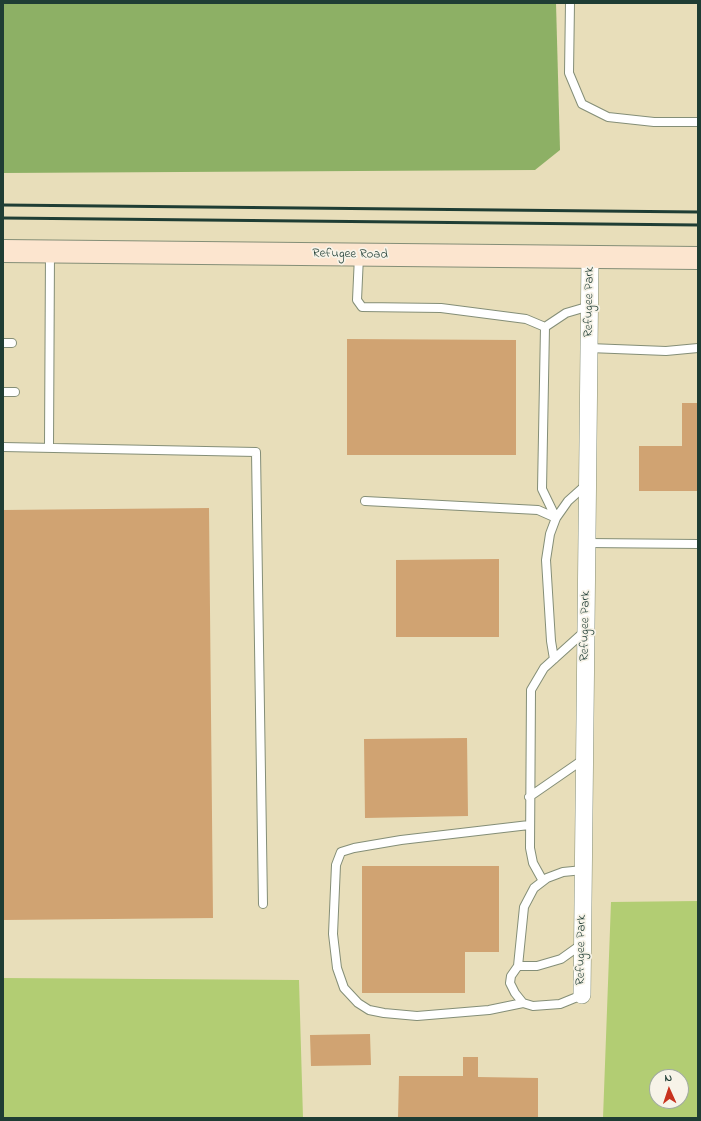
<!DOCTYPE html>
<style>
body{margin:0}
#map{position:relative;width:701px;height:1121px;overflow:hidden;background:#e8deba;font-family:"Indie Flower",sans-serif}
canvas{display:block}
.frame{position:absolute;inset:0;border:4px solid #1f3d34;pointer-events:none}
.north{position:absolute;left:649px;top:1069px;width:40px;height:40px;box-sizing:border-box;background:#f7f3e8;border:1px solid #a1aaa0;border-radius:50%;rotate:357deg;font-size:11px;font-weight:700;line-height:16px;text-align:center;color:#1f3d34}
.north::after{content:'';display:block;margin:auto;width:14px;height:18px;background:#c8321e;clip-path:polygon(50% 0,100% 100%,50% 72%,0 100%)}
</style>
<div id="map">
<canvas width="701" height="1121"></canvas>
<div class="frame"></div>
<div class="north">N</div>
</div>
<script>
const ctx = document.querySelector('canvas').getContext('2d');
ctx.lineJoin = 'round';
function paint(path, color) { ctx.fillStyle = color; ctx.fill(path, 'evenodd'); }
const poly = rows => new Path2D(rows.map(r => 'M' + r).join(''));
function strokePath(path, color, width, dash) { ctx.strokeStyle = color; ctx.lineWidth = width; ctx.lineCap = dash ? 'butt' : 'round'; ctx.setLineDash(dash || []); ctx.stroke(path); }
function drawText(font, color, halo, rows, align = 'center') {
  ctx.font = font + ' "Indie Flower",sans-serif'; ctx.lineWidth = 3.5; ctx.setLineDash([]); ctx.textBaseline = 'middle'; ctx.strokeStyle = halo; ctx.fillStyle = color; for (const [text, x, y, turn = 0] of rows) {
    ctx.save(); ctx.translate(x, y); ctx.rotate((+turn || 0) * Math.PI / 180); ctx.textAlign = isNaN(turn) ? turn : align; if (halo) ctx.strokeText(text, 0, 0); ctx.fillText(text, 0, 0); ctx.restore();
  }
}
const green = poly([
 [698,901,698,1118,603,1118,611,902],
 [657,1077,681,1077,681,1101,657,1101],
 [3,978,299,980,303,1118,3,1118]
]);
const forest = poly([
 [3,3,556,3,560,150,535,170,3,173]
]);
const building = poly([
 [347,339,516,340,516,455,347,455],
 [682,403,698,403,698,491,639,491,639,446,682,446],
 [209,508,213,918,3,920,3,510],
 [499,559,499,637,396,637,396,560],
 [467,738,468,816,365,818,364,739],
 [362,866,499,866,499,952,465,952,465,993,362,993],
 [370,1034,371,1065,311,1066,310,1035],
 [463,1057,478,1057,478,1077,538,1078,538,1118,398,1118,399,1076,463,1076]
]);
const service = poly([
 [570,3,569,73,582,104,608,117,654,122,698,122],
 [359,256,357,300,362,307,441,308,526,319,545,327],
 [3,343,12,343],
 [589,348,666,351,698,348],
 [3,392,15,392],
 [49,446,50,252],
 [3,447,256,452,263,904],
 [365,501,538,510,556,518],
 [556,518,542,489,545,327,566,313,590,306],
 [587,543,698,544],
 [554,659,551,641,546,560,550,534,556,518,568,501,587,484],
 [529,797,584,759],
 [543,881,533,863,530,848,531,690,544,668,585,631],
 [582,944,561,959,537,966,518,966,524,907,534,888,547,878,563,872,583,870],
 [518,966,511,976,510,983,515,993,523,1003,533,1006,560,1004,582,995],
 [523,1003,489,1010,417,1016,384,1013,369,1010,358,1003,344,988,337,968,333,934,336,865,341,852,354,848,401,840,529,825]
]);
const minor = poly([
 [582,995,590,257]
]);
const secondary = poly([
 [3,251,698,258]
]);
const rail = poly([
 [3,205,698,212],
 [3,218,698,225]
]);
const streetNames = [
 ["Refugee Road",350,255,1],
 ["Refugee Park",590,302,-89],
 ["Refugee Park",586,626,-89],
 ["Refugee Park",582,950,-89]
];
paint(green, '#b2cd73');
paint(forest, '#8db065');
paint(building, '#d0a372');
strokePath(service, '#848e77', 10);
strokePath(minor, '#848e77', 18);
strokePath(secondary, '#848e77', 24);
strokePath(service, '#fff', 8);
strokePath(minor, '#fff', 17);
strokePath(secondary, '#fce5cf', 22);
strokePath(rail, '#1f3d34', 3);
drawText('13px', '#1f3d34', '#f7f3e8', streetNames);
</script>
